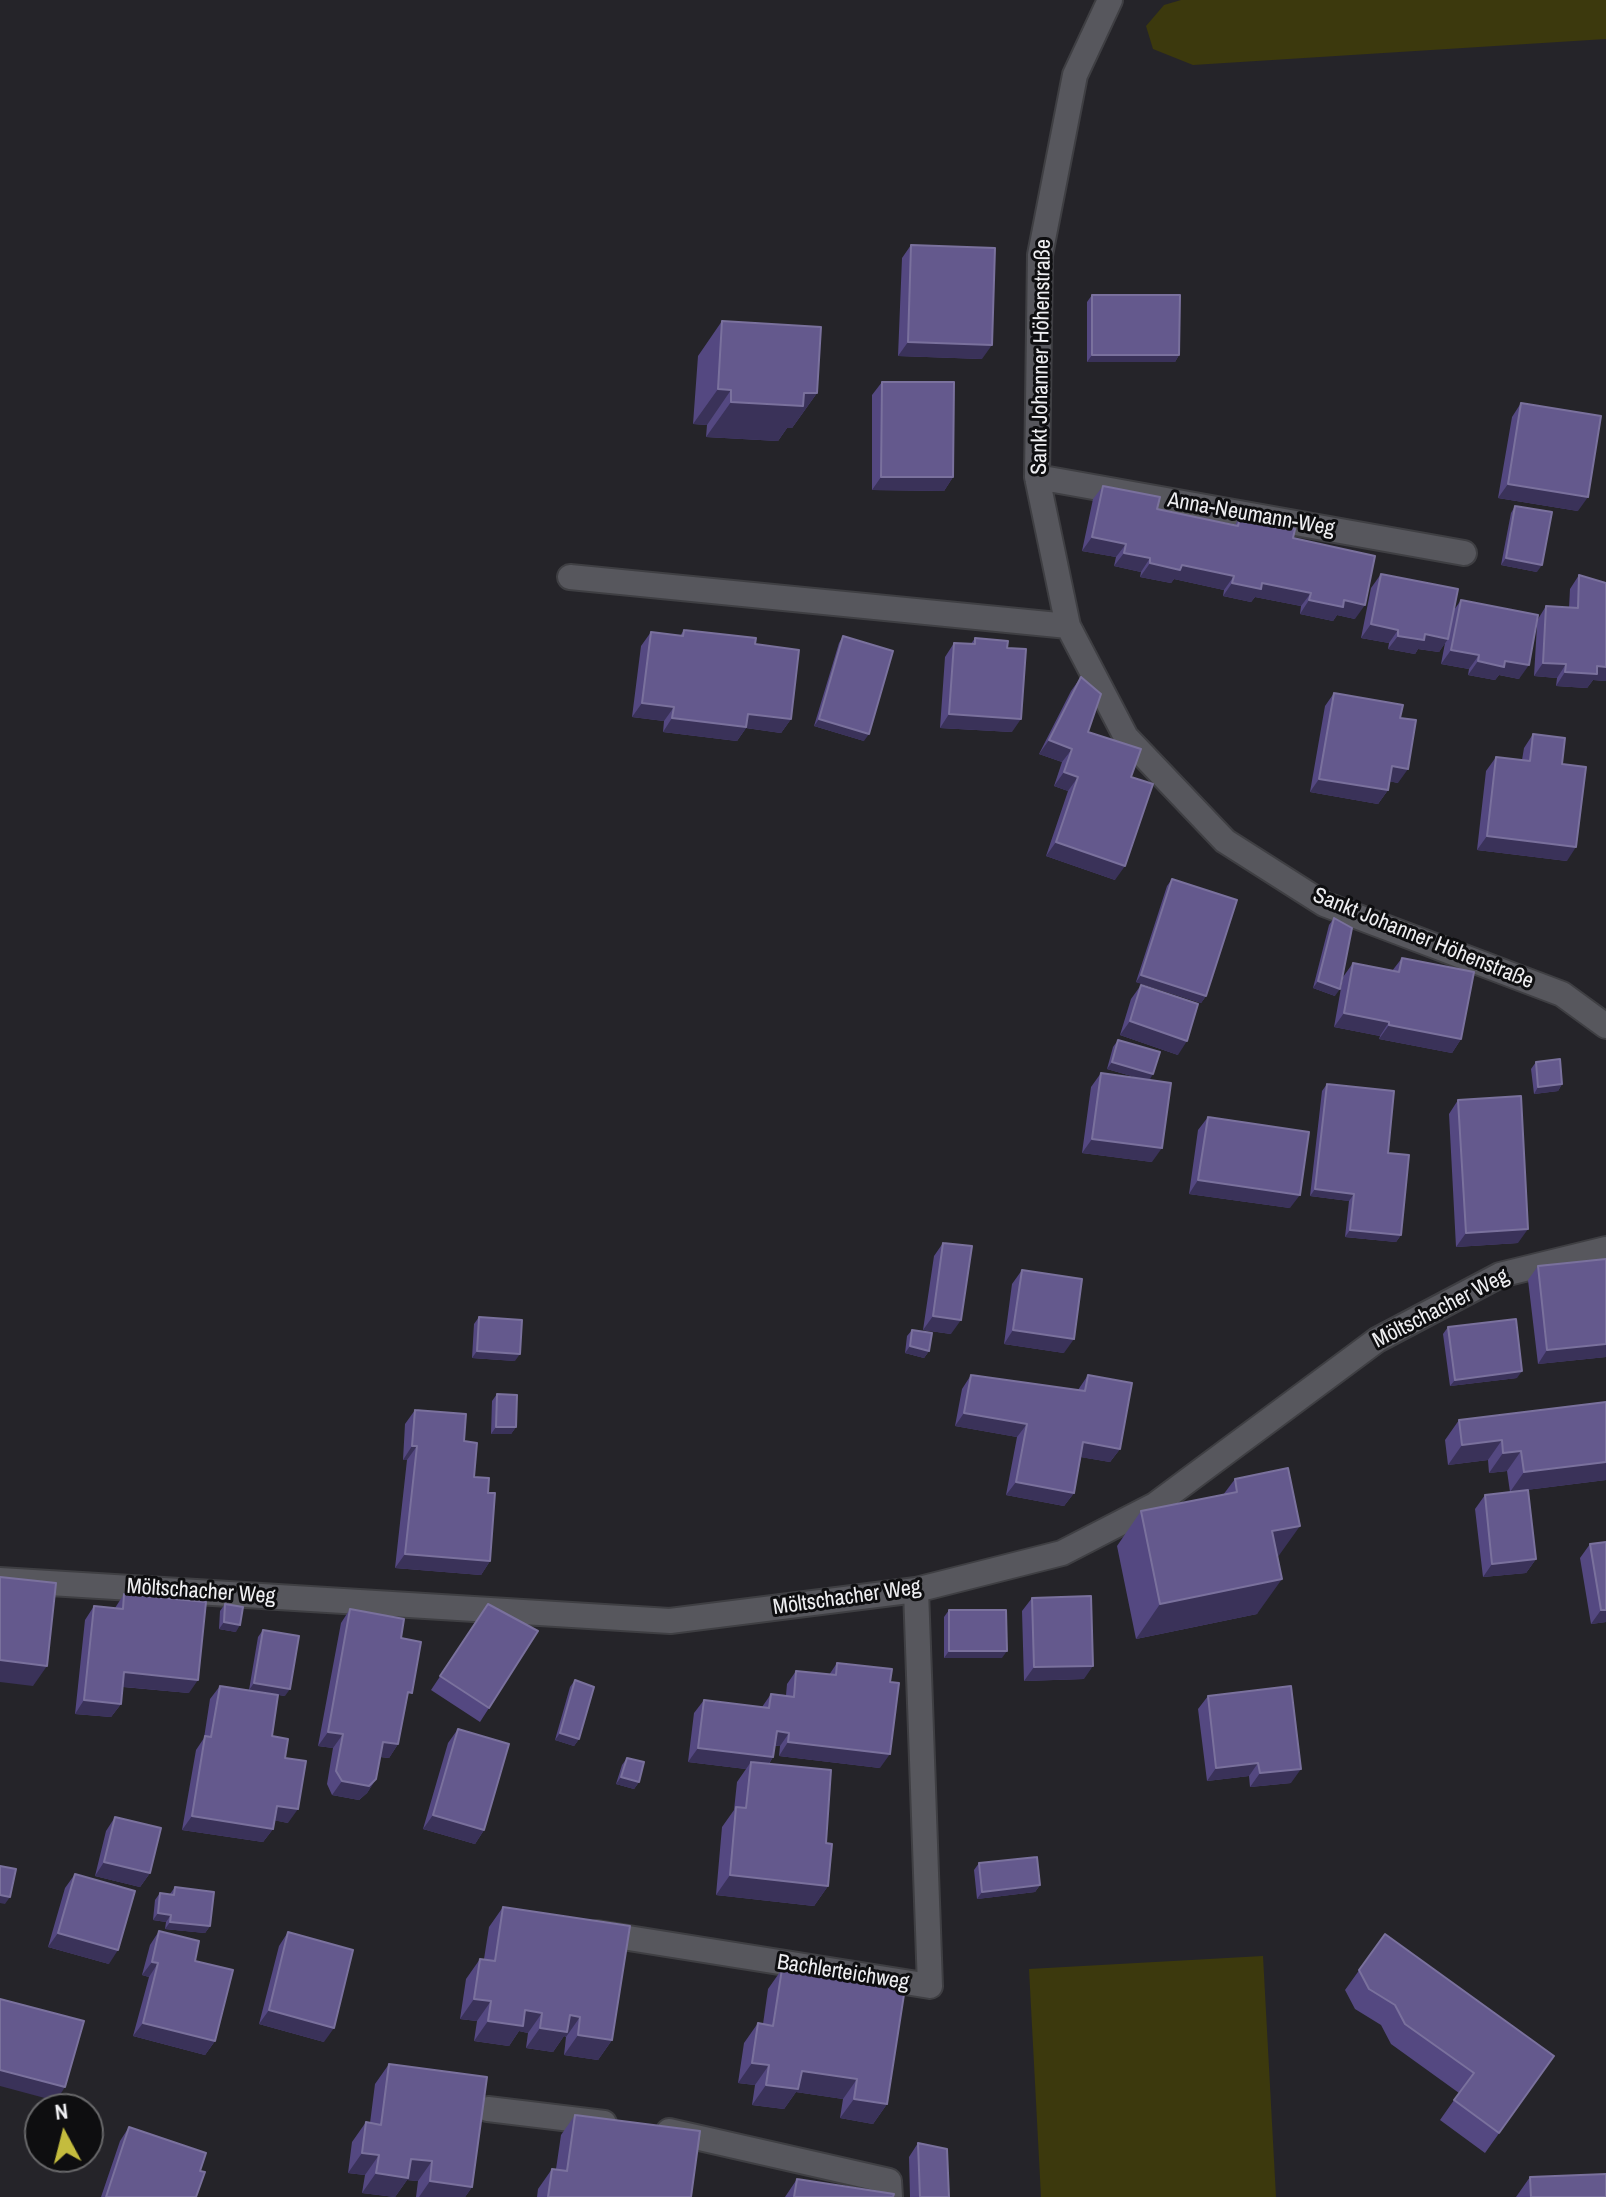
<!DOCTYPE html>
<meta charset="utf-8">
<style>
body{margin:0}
#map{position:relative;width:1606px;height:2197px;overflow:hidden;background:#252429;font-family:"Archivo Narrow",sans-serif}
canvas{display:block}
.north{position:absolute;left:24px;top:2093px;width:80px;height:80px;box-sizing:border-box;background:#0e0e10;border:2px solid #68686a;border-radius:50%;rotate:353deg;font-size:22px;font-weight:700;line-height:32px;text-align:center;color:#eeeef1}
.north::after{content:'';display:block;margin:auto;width:28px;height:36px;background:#c4bc3e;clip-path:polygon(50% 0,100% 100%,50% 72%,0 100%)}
</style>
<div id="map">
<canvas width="1606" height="2197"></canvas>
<div class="north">N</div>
</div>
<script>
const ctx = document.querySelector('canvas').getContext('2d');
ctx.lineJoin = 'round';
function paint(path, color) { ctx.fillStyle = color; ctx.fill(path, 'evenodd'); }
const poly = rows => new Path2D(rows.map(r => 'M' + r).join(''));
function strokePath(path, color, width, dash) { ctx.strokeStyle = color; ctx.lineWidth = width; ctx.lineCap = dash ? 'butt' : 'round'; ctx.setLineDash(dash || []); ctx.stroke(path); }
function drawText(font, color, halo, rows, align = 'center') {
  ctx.font = font + ' "Archivo Narrow",sans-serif'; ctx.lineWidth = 6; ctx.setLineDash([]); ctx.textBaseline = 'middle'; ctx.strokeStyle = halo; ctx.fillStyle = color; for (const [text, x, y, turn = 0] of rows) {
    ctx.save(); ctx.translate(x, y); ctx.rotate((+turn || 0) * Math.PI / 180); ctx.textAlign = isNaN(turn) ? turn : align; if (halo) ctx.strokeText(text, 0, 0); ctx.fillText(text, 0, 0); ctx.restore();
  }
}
const green = poly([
 [1181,0,1606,0,1606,39,1193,65,1153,49,1146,26,1164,5],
 [1263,1956,1276,2197,1041,2197,1029,1969]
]);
const minor = poly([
 [1110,0,1075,75,1040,255,1037,477,1068,626,1126,737,1225,841,1324,904,1562,994,1606,1026],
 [1037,477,1464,553],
 [570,577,1068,626],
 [0,1580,670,1621,916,1590,1062,1553,1155,1505,1377,1340,1500,1275,1606,1249],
 [597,1933,930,1986,916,1590],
 [488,2109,604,2123],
 [669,2131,889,2181,890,2197]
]);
const wall = poly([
 [911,245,982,359,898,356,902,258],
 [1092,295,1179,355,1175,362,1087,362,1087,302],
 [722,321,817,393,792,428,787,428,778,441,706,437,707,425,693,424,698,356],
 [882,382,953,477,944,491,872,490,872,395],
 [1521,403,1578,511,1498,498,1512,417],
 [1103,486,1157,509,1235,525,1240,517,1293,538,1355,619,1337,615,1333,621,1300,614,1301,606,1255,597,1251,602,1223,596,1224,590,1174,579,1171,583,1140,577,1141,572,1114,566,1116,557,1082,551,1093,499],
 [1515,506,1537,572,1501,565,1511,513],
 [1381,574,1454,610,1461,600,1538,619,1546,606,1569,608,1570,589,1579,575,1606,583,1606,681,1593,680,1587,688,1556,686,1557,678,1534,676,1537,625,1519,679,1499,675,1495,680,1468,675,1469,669,1441,664,1445,643,1439,652,1418,649,1415,654,1388,649,1389,643,1361,638,1371,588],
 [684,630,755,644,791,719,781,733,746,728,737,741,663,732,664,721,632,717,641,646,651,632,680,636],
 [843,636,864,741,814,726,839,643],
 [975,638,1007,648,1012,732,940,728,945,657,954,643,971,644],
 [1081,677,1088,732,1131,777,1115,880,1046,856,1068,791,1054,786,1062,762,1039,754,1071,691],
 [1334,693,1400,718,1398,783,1389,781,1388,790,1378,804,1310,792,1325,706],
 [1533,734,1567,861,1477,850,1486,771,1496,757,1522,760,1524,748],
 [1172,879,1206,996,1201,1003,1136,982,1167,886],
 [1334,918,1335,996,1313,988,1329,925],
 [1402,958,1461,1039,1452,1053,1379,1039,1380,1036,1334,1027,1343,977,1353,963,1392,971],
 [1141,985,1178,1055,1120,1035,1131,999],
 [1118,1040,1149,1080,1152,1162,1082,1153,1091,1087,1101,1073,1142,1079,1107,1069,1113,1047],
 [1536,1062,1562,1084,1558,1091,1534,1094,1531,1069],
 [1327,1084,1388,1153,1401,1235,1396,1242,1345,1237,1349,1201,1310,1196,1322,1091],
 [1458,1100,1518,1243,1456,1247,1449,1114],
 [1208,1117,1290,1208,1189,1194,1198,1130],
 [943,1243,951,1334,923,1330,934,1256],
 [1606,1259,1606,1357,1538,1364,1528,1280,1538,1266],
 [1022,1270,1064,1353,1004,1344,1012,1284],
 [479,1317,515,1361,472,1358,474,1324],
 [1448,1327,1517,1378,1450,1386,1443,1334],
 [912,1330,929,1351,924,1358,905,1353,907,1336],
 [971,1375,1078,1390,1088,1375,1120,1449,1110,1462,1081,1457,1074,1493,1064,1506,1006,1495,1017,1437,955,1426,962,1389],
 [497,1394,516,1427,511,1434,491,1434,492,1401],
 [1606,1402,1606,1480,1510,1492,1507,1471,1489,1473,1488,1460,1448,1465,1445,1440,1459,1420],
 [415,1410,464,1441,474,1477,490,1561,481,1575,395,1568,407,1460,403,1460,405,1424],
 [1235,1479,1277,1558,1257,1614,1136,1639,1117,1546,1141,1511,1223,1495],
 [1485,1495,1536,1559,1526,1573,1483,1577,1475,1509],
 [1590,1544,1606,1622,1591,1624,1580,1558],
 [124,1594,189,1693,123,1687,121,1704,111,1717,75,1714,85,1620,94,1606,115,1608],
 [1032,1598,1084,1679,1024,1681,1022,1611],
 [225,1604,236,1632,219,1629,220,1611],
 [488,1604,489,1708,480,1722,431,1690],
 [350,1609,401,1638,406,1701,398,1744,389,1758,380,1757,376,1779,367,1793,359,1800,332,1795,327,1784,333,1748,318,1746,341,1623],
 [949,1610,1002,1658,944,1658,944,1617],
 [263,1630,285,1696,249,1690,258,1637],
 [837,1663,880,1768,779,1756,780,1746,775,1746,773,1757,769,1764,826,1843,828,1886,814,1906,716,1895,722,1827,734,1810,737,1782,746,1769,688,1762,694,1713,704,1700,762,1707,771,1694,786,1695,787,1684,796,1671,829,1675],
 [575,1680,579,1739,574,1746,555,1740,570,1687],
 [220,1686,272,1736,285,1758,288,1823,274,1820,273,1829,263,1842,182,1830,196,1750,204,1738,210,1699],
 [1208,1696,1291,1783,1250,1787,1249,1776,1207,1781,1198,1709],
 [458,1729,484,1830,475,1844,423,1829,448,1743],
 [627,1758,639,1782,634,1789,616,1784,622,1765],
 [115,1817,150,1873,140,1887,95,1876,106,1831],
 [979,1863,1040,1885,1035,1892,977,1899,974,1870],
 [75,1874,109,1964,48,1947,65,1888],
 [175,1887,210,1926,205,1933,165,1929,166,1922,153,1920,155,1900,160,1893,170,1894],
 [503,1907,612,2040,598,2060,564,2055,566,2037,564,2036,553,2052,526,2048,528,2033,519,2031,509,2046,474,2041,477,2021,460,2019,466,1979,480,1959,484,1959,489,1927],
 [159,1931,215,2041,205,2055,133,2036,149,1977,142,1975,150,1945],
 [288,1932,324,2042,259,2024,279,1946],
 [1385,1934,1554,2056,1485,2153,1440,2120,1459,2093,1391,2044,1381,2025,1355,2009,1345,1990],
 [782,1969,887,2104,873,2124,840,2118,843,2099,796,2092,784,2109,752,2105,755,2085,738,2083,744,2043,758,2023,763,2024,768,1989],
 [389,2064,472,2187,465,2197,416,2197,418,2181,407,2180,395,2197,362,2193,365,2175,348,2173,352,2142,366,2122,370,2123,375,2084],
 [575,2115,691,2197,537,2197,538,2189,552,2169,556,2169,561,2135],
 [129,2127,200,2171,196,2197,101,2197,120,2141],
 [918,2143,949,2197,910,2197,909,2157],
 [1530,2177,1606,2197,1516,2197],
 [797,2179,893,2197,785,2197]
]);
const shadedWall = poly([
 [908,342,992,345,982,359,898,356],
 [1092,355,1179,355,1175,362,1087,362],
 [718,389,731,390,707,425,693,424],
 [804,393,817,393,792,428,787,428,778,441,706,437,731,402],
 [881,477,953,477,944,491,872,490],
 [1508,484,1588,497,1578,511,1498,498],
 [1092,537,1126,544,1116,557,1082,551],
 [1124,553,1150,558,1141,572,1114,566],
 [1506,558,1542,565,1537,572,1501,565],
 [1150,563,1182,565,1234,576,1224,590,1174,579,1171,583,1140,577],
 [1232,583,1262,583,1311,593,1301,606,1255,597,1251,602,1223,596],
 [1309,600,1344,600,1365,605,1355,619,1337,615,1333,621,1300,614],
 [1371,624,1398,630,1389,643,1361,638],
 [1425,634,1448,639,1439,652,1418,649,1415,654,1388,649,1398,636],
 [1451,650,1479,655,1469,669,1441,664],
 [1478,661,1505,661,1529,665,1519,679,1499,675,1495,680,1468,675],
 [1543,663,1566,664,1557,678,1534,676],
 [1597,666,1606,667,1606,681,1593,680,1587,688,1556,686,1565,672],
 [642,703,674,707,664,721,632,717],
 [748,714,791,719,781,733,746,728,737,741,663,732,672,718],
 [949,714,1021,719,1012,732,940,728],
 [819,719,869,734,864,741,814,726],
 [1049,740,1072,749,1062,762,1039,754],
 [1392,766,1408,769,1398,783,1383,780],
 [1064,772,1078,777,1068,791,1054,786],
 [1319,779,1388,790,1378,804,1310,792],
 [1487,836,1576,847,1567,861,1477,850],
 [1056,842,1125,866,1115,880,1046,856],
 [1141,975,1206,996,1201,1003,1136,982],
 [1318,981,1340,989,1335,996,1313,988],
 [1344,1013,1389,1022,1380,1036,1334,1027],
 [1130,1021,1187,1041,1178,1055,1120,1035],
 [1389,1025,1461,1039,1452,1053,1379,1039],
 [1112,1062,1153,1074,1149,1081,1107,1069],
 [1562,1084,1558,1091,1534,1094,1538,1087],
 [1092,1139,1162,1148,1152,1162,1082,1153],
 [1198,1180,1300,1195,1290,1208,1189,1194],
 [1315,1189,1354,1194,1349,1201,1310,1196],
 [1528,1229,1518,1243,1456,1247,1466,1233],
 [1350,1230,1401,1235,1396,1242,1345,1237],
 [933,1316,961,1320,951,1334,923,1330],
 [1013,1330,1074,1339,1064,1353,1004,1344],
 [1606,1344,1606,1357,1538,1364,1547,1350],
 [910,1346,929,1351,924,1358,905,1353],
 [477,1351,520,1354,515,1361,472,1358],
 [1522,1371,1517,1378,1450,1386,1455,1380],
 [964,1413,1027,1424,1017,1437,955,1426],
 [496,1427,516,1427,511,1434,491,1434],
 [1502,1440,1488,1460,1448,1465,1462,1445],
 [1083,1442,1120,1449,1110,1462,1074,1456],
 [412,1446,417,1446,407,1460,403,1460],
 [1521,1451,1507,1471,1489,1473,1503,1453],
 [1606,1462,1606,1480,1510,1492,1524,1472],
 [1016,1482,1074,1493,1064,1506,1006,1495],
 [1300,1526,1275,1561,1272,1531],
 [405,1554,490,1561,481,1575,395,1568],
 [1536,1559,1526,1573,1483,1577,1492,1564],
 [1282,1579,1257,1614,1136,1639,1160,1604],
 [1601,1610,1606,1610,1606,1622,1591,1624],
 [224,1622,240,1625,236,1632,219,1629],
 [949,1651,1007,1651,1002,1658,944,1658],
 [0,1660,47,1666,33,1686,0,1682],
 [1093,1666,1084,1679,1024,1681,1034,1667],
 [124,1672,198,1680,189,1693,114,1686],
 [254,1683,290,1689,285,1696,249,1690],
 [84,1700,121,1704,111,1717,75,1714],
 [777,1731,789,1733,780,1746,767,1745],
 [328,1732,343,1734,333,1748,318,1746],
 [560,1733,579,1739,574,1746,555,1740],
 [383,1742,398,1744,389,1758,373,1756],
 [788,1742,890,1754,880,1768,779,1756],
 [698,1748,773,1757,764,1771,751,1762,746,1769,688,1762],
 [1258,1763,1249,1776,1207,1781,1216,1768],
 [1301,1769,1291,1783,1250,1787,1260,1773],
 [621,1777,639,1782,634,1789,616,1784],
 [376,1779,367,1793,359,1800,332,1795,342,1781],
 [277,1806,298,1809,288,1823,267,1819],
 [433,1815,484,1830,475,1844,423,1829],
 [192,1816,273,1829,263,1842,182,1830],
 [104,1862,150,1873,140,1887,95,1876],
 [730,1875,828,1886,814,1906,716,1895],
 [1040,1885,1035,1892,977,1899,982,1892],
 [0,1895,10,1897,5,1904,0,1903],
 [158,1913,171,1915,166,1922,153,1920],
 [170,1922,210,1926,205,1933,165,1929],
 [58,1933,118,1950,109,1964,48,1947],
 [152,1962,158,1963,149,1977,142,1975],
 [474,1999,491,2001,477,2021,460,2019],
 [269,2010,334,2028,324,2042,259,2024],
 [525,2010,542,2013,528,2033,519,2031,509,2046,474,2041,488,2021],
 [570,2015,580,2017,566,2037,564,2036,553,2052,526,2048,540,2028],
 [143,2023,215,2041,205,2055,133,2036],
 [578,2035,612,2040,598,2060,564,2055],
 [752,2063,769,2065,755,2085,738,2083],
 [0,2070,65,2087,56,2101,0,2086],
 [802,2071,857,2079,843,2099,796,2092,784,2109,752,2105,766,2085],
 [854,2099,887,2104,873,2124,840,2118],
 [362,2153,379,2155,365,2175,348,2173],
 [411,2159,432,2161,418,2181,407,2180,395,2197,362,2193,376,2173],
 [430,2181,472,2187,465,2197,419,2197]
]);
const building = poly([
 [911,245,995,248,992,345,908,342,911,245],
 [1092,295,1180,295,1179,355,1092,355,1092,295],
 [722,321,821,327,817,393,804,393,803,406,731,402,731,390,718,389,722,321],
 [882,382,954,382,953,477,881,477,882,382],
 [1521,403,1601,416,1588,497,1508,484,1521,403],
 [1103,486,1160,497,1157,509,1238,526,1240,517,1295,529,1293,538,1375,556,1365,605,1344,600,1343,607,1309,600,1311,593,1262,583,1261,589,1232,583,1234,576,1182,565,1180,570,1150,563,1150,558,1124,553,1126,544,1092,537,1103,486],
 [1515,506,1552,512,1542,565,1506,558,1515,506],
 [1381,574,1458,589,1448,639,1425,634,1424,640,1398,636,1398,630,1371,624,1381,574],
 [1579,575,1606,583,1606,667,1597,666,1597,674,1565,672,1566,664,1543,663,1546,606,1578,608,1579,575],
 [1461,600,1538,615,1529,665,1505,661,1504,667,1478,661,1479,655,1451,650,1461,600],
 [684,630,756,638,755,644,799,650,791,719,748,714,746,727,672,718,674,707,642,703,651,632,683,636,684,630],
 [843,636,893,651,869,734,819,719,843,636],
 [975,638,1008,641,1007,648,1026,649,1021,719,949,714,954,643,975,644,975,638],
 [1081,677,1101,694,1088,732,1141,749,1131,777,1153,784,1125,866,1056,842,1078,777,1064,772,1072,749,1049,740,1081,677],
 [1334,693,1403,705,1400,718,1416,720,1408,769,1392,766,1388,790,1319,779,1334,693],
 [1533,734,1565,738,1562,764,1586,767,1576,847,1487,836,1496,757,1530,761,1533,734],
 [1172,879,1237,900,1206,996,1141,975,1172,879],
 [1334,918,1352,928,1340,989,1318,981,1334,918],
 [1402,958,1474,972,1461,1039,1389,1025,1389,1022,1344,1013,1353,963,1399,972,1402,958],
 [1141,985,1198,1004,1187,1041,1130,1021,1141,985],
 [1118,1040,1160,1052,1153,1074,1112,1062,1118,1040],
 [1560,1059,1562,1084,1538,1087,1536,1062,1560,1059],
 [1101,1073,1171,1083,1162,1148,1092,1139,1101,1073],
 [1327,1084,1394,1091,1388,1153,1409,1155,1401,1235,1350,1230,1354,1194,1315,1189,1327,1084],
 [1521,1096,1528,1229,1466,1233,1458,1100,1521,1096],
 [1208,1117,1309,1132,1300,1195,1198,1180,1208,1117],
 [943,1243,972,1246,961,1320,933,1316,943,1243],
 [1606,1259,1606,1344,1547,1350,1538,1266,1606,1259],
 [1022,1270,1082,1279,1074,1339,1013,1330,1022,1270],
 [479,1317,522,1320,520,1354,477,1351,479,1317],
 [1516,1319,1522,1371,1455,1380,1448,1327,1516,1319],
 [912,1330,932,1333,929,1351,910,1346,912,1330],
 [971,1375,1085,1391,1088,1375,1132,1383,1120,1449,1083,1442,1074,1493,1016,1482,1027,1424,964,1413,971,1375],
 [497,1394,517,1395,516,1427,496,1427,497,1394],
 [1606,1402,1606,1462,1524,1472,1521,1451,1503,1453,1502,1440,1462,1445,1459,1420,1606,1402],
 [415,1410,466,1414,464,1441,477,1443,474,1477,489,1478,488,1493,495,1493,490,1561,405,1554,417,1446,412,1446,415,1410],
 [1288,1468,1300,1526,1272,1531,1282,1579,1160,1604,1141,1511,1237,1492,1235,1479,1288,1468],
 [1528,1490,1536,1559,1492,1564,1485,1495,1528,1490],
 [1606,1542,1606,1610,1601,1610,1590,1544,1606,1542],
 [0,1577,56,1583,47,1666,0,1660,0,1577],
 [124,1594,206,1602,198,1680,124,1672,121,1704,84,1700,94,1606,123,1609,124,1594],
 [1091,1596,1093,1666,1034,1667,1032,1598,1091,1596],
 [225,1604,243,1607,240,1625,224,1622,225,1604],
 [488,1604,538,1631,489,1708,440,1676,488,1604],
 [350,1609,404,1619,401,1638,421,1642,412,1693,408,1692,398,1744,383,1742,376,1779,369,1786,342,1781,336,1771,343,1734,328,1732,350,1609],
 [949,1610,1006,1610,1007,1651,949,1651,949,1610],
 [263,1630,299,1636,290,1689,254,1683,263,1630],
 [837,1663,892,1669,890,1682,899,1683,890,1754,788,1742,789,1733,777,1731,773,1757,698,1748,704,1700,769,1708,771,1694,794,1697,796,1671,836,1675,837,1663],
 [575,1680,594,1687,579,1739,560,1733,575,1680],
 [220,1686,278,1695,272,1736,288,1739,285,1758,306,1761,298,1809,277,1806,273,1829,192,1816,205,1736,211,1737,220,1686],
 [1291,1686,1301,1769,1260,1773,1258,1763,1216,1768,1208,1696,1291,1686],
 [458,1729,509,1744,484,1830,433,1815,458,1729],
 [627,1758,644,1762,639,1782,621,1777,627,1758],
 [751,1762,831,1770,826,1843,832,1844,828,1886,730,1875,736,1807,746,1808,751,1762],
 [115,1817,161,1828,150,1873,104,1862,115,1817],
 [1037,1857,1040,1885,982,1892,979,1863,1037,1857],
 [0,1866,16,1869,10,1897,0,1895,0,1866],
 [75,1874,135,1891,118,1950,58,1933,75,1874],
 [175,1887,214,1892,210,1926,170,1922,171,1915,158,1913,160,1893,174,1895,175,1887],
 [503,1907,630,1926,612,2040,578,2035,580,2017,570,2015,567,2032,540,2028,542,2013,525,2010,523,2026,488,2021,491,2001,474,1999,480,1959,495,1961,503,1907],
 [159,1931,199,1941,195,1961,233,1970,215,2041,143,2023,158,1963,152,1962,159,1931],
 [288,1932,353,1950,334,2028,269,2010,288,1932],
 [1385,1934,1554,2056,1499,2133,1454,2100,1474,2073,1405,2024,1395,2005,1369,1989,1359,1970,1385,1934],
 [782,1969,905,1988,887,2104,854,2099,857,2079,802,2071,798,2089,766,2085,769,2065,752,2063,758,2023,773,2026,782,1969],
 [0,1999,84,2021,65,2087,0,2070,0,1999],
 [389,2064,487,2077,472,2187,430,2181,432,2161,411,2159,408,2178,376,2173,379,2155,362,2153,366,2122,381,2125,389,2064],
 [575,2115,700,2131,691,2197,548,2197,552,2169,567,2171,575,2115],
 [129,2127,206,2153,200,2171,205,2172,196,2197,106,2197,129,2127],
 [918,2143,947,2149,949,2197,920,2197,918,2143],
 [1606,2174,1606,2197,1531,2197,1530,2177,1606,2174],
 [797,2179,894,2194,893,2197,794,2197,797,2179]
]);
const streetNames = [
 ["Sankt Johanner Höhenstraße",1042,357,-89],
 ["Anna-Neumann-Weg",1251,515,10],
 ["Sankt Johanner Höhenstraße",1423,939,22],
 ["Möltschacher Weg",1441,1309,-27],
 ["Möltschacher Weg",201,1592,4],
 ["Möltschacher Weg",847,1598,-8],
 ["Bachlerteichweg",843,1973,9]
];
paint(green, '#3c390d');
strokePath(minor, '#3f3f43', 28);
strokePath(minor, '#57575d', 24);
paint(wall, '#544881');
paint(shadedWall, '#3a3259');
paint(building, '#64598d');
strokePath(building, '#7a719d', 2);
drawText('22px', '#eeeef1', '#0e0e10', streetNames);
</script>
